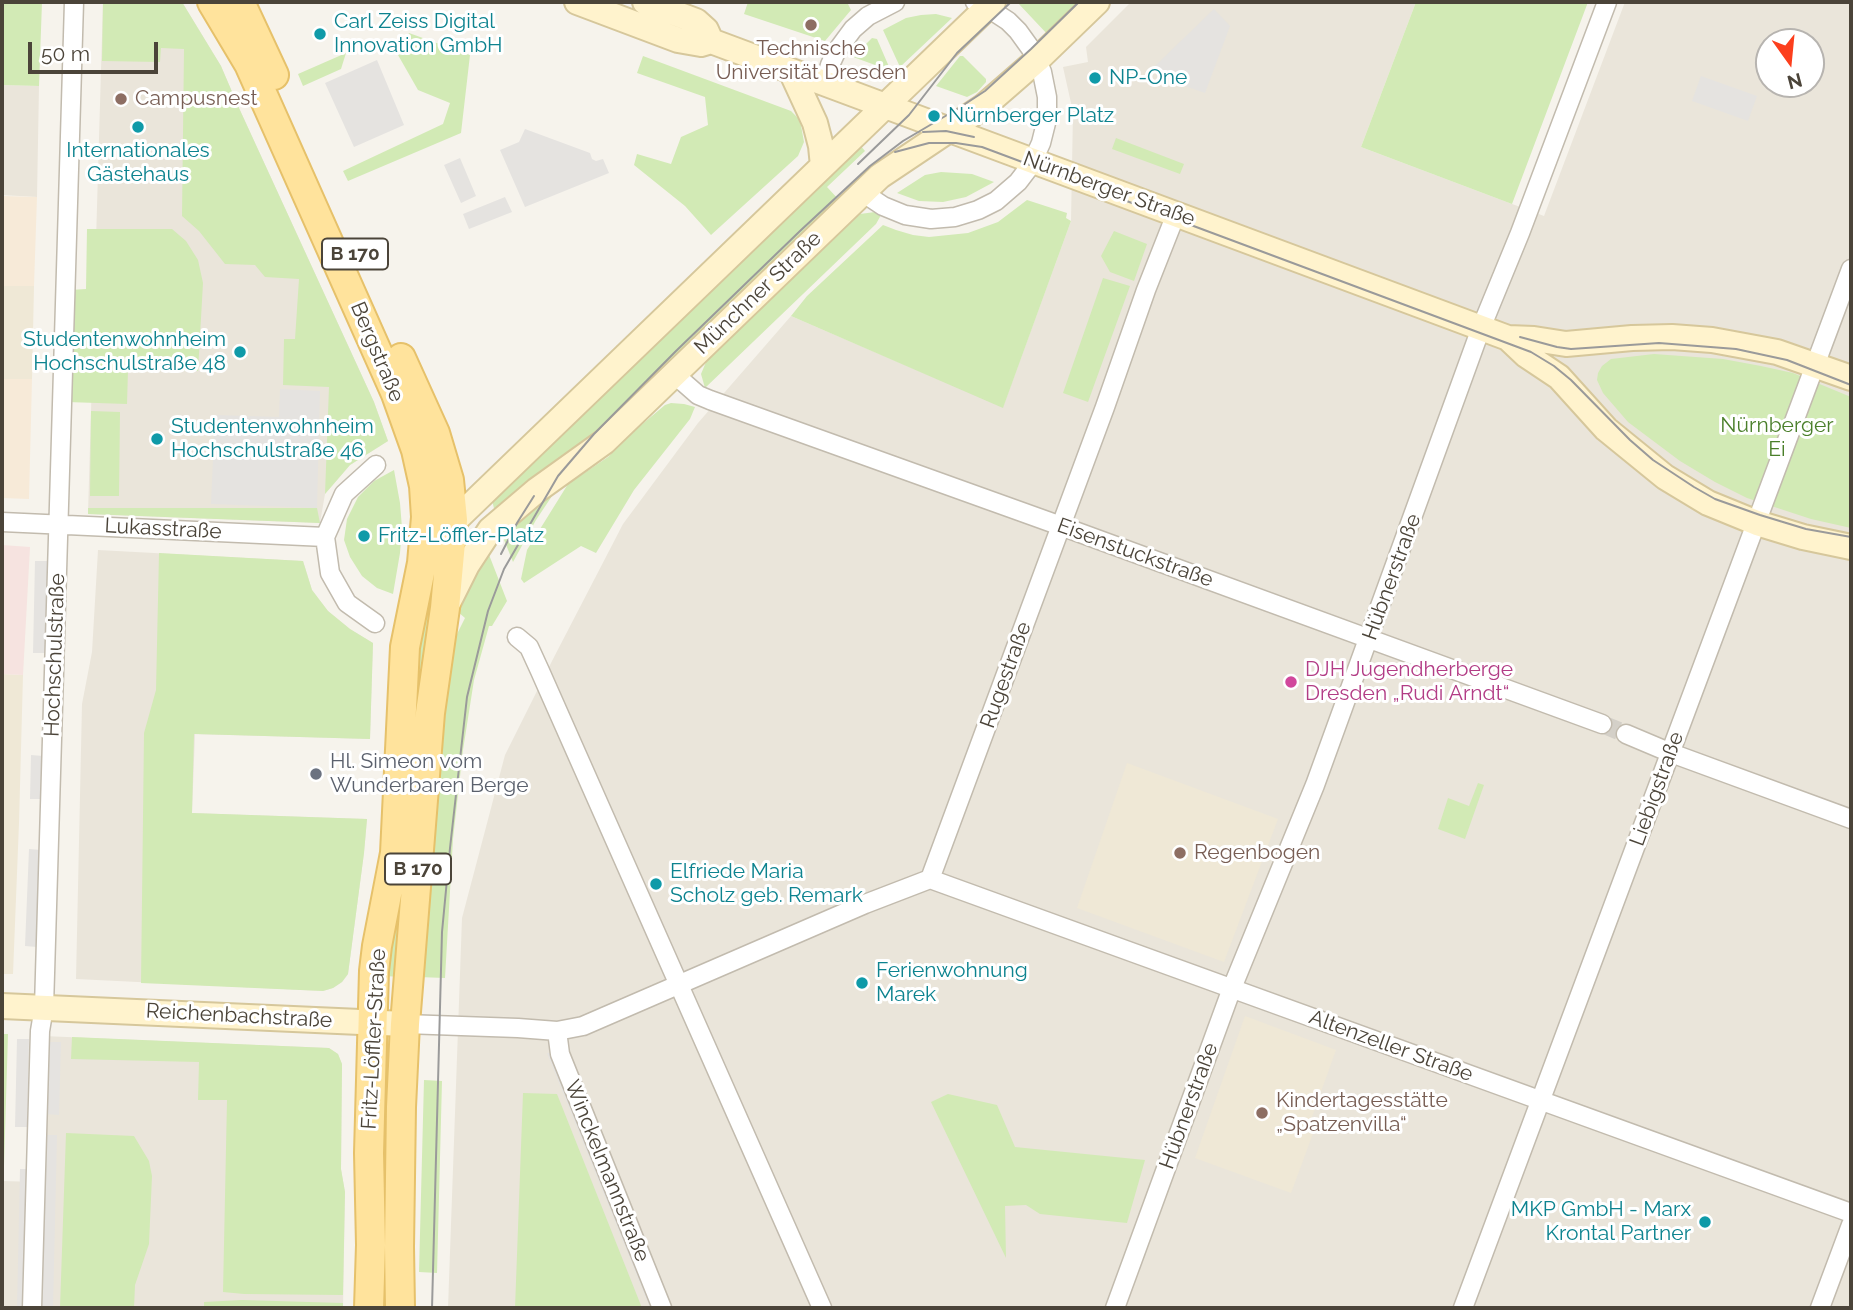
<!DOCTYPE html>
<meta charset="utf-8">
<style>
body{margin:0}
#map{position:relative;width:1853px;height:1310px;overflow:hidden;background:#f6f3ec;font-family:Raleway,sans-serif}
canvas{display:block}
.frame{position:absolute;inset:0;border:4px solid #4b4439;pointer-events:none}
.north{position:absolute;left:1755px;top:28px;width:70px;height:70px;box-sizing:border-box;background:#fff;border:2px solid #b7b4b0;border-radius:50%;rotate:165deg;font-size:19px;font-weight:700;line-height:28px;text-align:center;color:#4b4439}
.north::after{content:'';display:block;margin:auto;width:24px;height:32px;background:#fc3f1d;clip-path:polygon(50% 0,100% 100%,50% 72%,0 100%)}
.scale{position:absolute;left:28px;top:42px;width:130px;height:32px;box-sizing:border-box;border:4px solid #4b4439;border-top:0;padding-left:9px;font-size:21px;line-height:24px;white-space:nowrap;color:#4b4439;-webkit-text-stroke:5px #fff;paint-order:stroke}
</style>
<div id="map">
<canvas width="1853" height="1310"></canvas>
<div class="frame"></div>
<div class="north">N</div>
<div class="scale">50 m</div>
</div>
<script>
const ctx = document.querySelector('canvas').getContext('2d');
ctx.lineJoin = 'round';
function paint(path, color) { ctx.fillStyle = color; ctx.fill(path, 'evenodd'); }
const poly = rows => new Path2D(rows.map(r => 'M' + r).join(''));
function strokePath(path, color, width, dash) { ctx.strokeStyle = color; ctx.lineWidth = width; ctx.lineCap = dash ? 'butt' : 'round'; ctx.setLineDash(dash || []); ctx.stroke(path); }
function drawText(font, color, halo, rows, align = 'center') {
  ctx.font = font + ' Raleway,sans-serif'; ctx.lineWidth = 6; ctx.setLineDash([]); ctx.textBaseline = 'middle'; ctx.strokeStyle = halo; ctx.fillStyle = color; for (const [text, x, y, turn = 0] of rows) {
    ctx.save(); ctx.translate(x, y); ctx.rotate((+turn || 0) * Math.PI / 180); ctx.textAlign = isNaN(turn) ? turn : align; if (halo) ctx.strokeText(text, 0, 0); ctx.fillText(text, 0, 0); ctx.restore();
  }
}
const residential = poly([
 [103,2,182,2,221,66,239,108,374,402,388,441,350,465,325,494,320,523,88,514],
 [1131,2,1416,2,1361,147,1544,216,1625,2,1851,2,1851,1308,448,1308,462,918,505,755,552,661,623,524,698,423,791,316,1003,407,1071,221,1073,112,1063,67,1088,62,1086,47],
 [1769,42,1811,42,1811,84,1769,84],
 [2,85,39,86,37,197,2,195],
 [98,550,303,561,312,590,328,611,350,629,373,643,370,739,195,734,192,813,367,819,364,853,348,974,342,982,333,988,323,991,76,979,82,704,92,652],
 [43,1036,329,1048,338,1054,342,1064,341,1169,345,1192,343,1308,2,1308,2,1181,37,1182]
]);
const commercial = poly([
 [2,196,37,197,34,286,2,286],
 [2,379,32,379,29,499,2,498]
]);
const education = poly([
 [2,286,34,286,32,379,2,379],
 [2,674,23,675,19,823,13,974,2,974],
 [1127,763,1278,819,1224,962,1077,908],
 [1245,1016,1336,1050,1308,1128,1314,1131,1291,1193,1195,1158]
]);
const medical = poly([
 [2,545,30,547,23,675,2,674]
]);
const green = poly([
 [2,2,42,2,39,86,2,85],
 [103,2,182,2,221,66,239,108,374,402,388,441,350,465,325,494,329,387,283,385,284,339,295,339,299,279,265,277,255,265,225,264,199,231,182,216,184,49,161,48,160,62,102,61],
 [748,2,847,2,851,10,825,41,744,14],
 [1017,2,1084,2,1049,36],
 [1416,2,1588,2,1512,204,1361,147],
 [936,14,952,18,900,67,883,30,906,18,921,15],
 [409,33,470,55,461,133,348,181,343,171,443,124,450,103,418,90,398,55,401,45,405,43],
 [872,38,877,39,890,69,889,70,853,57],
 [346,53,341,69,303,86,298,74],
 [643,56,791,111,800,120,804,142,798,156,711,235,685,206,634,165,637,154,671,164,681,137,708,125,705,97,637,73],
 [960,56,963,56,986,79,986,82,977,92,967,97,936,86],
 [1116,138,1184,164,1180,174,1112,149],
 [860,145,865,151,827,187,840,201,603,430,496,517,492,500],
 [941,172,972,174,994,182,966,197,943,202,919,201,897,193,925,175],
 [1027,200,1067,213,1066,218,1071,221,1003,408,791,316,807,296,883,225,896,230,913,235,929,237,968,233,998,222],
 [875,212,881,215,876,224,705,388,701,374,706,362,860,214],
 [87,229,172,229,186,241,198,260,203,283,198,371,128,370,127,404,67,402,70,290,86,289],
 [1114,231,1147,244,1134,281,1110,272,1101,256],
 [1103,278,1130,286,1088,402,1063,393],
 [1654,354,1723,359,1761,366,1793,373,1851,397,1851,528,1811,519,1747,498,1715,482,1680,461,1628,422,1603,393,1597,380,1598,373,1602,366,1611,359],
 [671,403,684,404,695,407,690,419,634,490,596,553,581,546,524,583,521,579,527,550,568,484,608,457,640,426,665,405],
 [91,411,120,412,119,496,90,496],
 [394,470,400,503,402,528,400,553,393,594,377,588,362,576,350,557,344,540,347,519,358,497,374,481],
 [558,487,536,520,513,562,500,530],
 [88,508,317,508,320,523,88,514],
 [486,547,507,601,492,626,489,626,474,680,463,750,453,839,445,978,418,977,431,824,452,644,465,618,458,612,469,578],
 [159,553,303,561,312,590,328,611,350,629,373,643,370,739,194,734,192,813,367,819,364,853,348,974,342,982,333,988,323,991,141,983,144,733,156,690],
 [441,556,441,567,427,629,414,821,399,977,386,976,415,661,432,577],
 [1478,783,1484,785,1465,839,1438,829,1448,798,1469,806],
 [2,1034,8,1034,4,1166,2,1166],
 [72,1037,329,1048,338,1054,342,1064,341,1169,345,1192,343,1295,244,1294,223,1292,227,1100,198,1100,199,1062,71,1059],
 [424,1080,442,1081,437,1273,419,1272],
 [523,1093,557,1094,642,1308,515,1308],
 [948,1094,997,1105,1015,1147,1145,1160,1127,1223,1040,1214,1026,1205,1005,1206,1006,1258,931,1102],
 [66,1133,134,1136,149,1161,152,1176,149,1244,135,1285,134,1308,79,1307,78,1308,60,1308],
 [242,1300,343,1303,343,1308,204,1308,204,1302]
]);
const parking = poly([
 [1214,9,1230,26,1205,93,1157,76,1155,66],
 [377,60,404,125,354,147,325,83],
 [1701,76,1757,96,1748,121,1692,101],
 [525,129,590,153,592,159,596,161,603,159,609,173,525,207,500,150,519,142],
 [460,158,476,196,461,203,444,165],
 [505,197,512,212,469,229,463,214],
 [280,389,320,391,317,508,211,504,215,415,279,417],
 [35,561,49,561,47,653,33,653],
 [31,755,43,756,43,799,30,799],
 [29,849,41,850,37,947,25,946],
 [17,1039,29,1039,27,1127,15,1127],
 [48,1042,61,1042,59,1115,45,1114],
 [547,1053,556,1053,658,1308,650,1308],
 [45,1135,57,1135,53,1308,40,1308],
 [20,1169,27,1169,23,1308,17,1308]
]);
const streetTunnel = poly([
 [1602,724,1626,734]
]);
const street = poly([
 [825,83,830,65,836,52,853,29,868,16,895,2],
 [862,192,883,206,905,215,931,219,955,217,978,210,996,201,1018,182,1031,165,1041,143,1047,119,1047,97,1042,72,1031,49,1018,31,1008,21,988,8,975,2],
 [674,374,698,395,710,400,1061,526,1602,724],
 [2,522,325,537],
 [375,623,347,603,330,573,325,537,344,494,376,465],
 [517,637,529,647,540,671,822,1308],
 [1626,734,1671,753,1851,819],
 [930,879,1851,1213],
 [405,1024,518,1028,557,1031,583,1026,865,904,930,879,1105,407,1146,290,1176,214],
 [557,1031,560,1054,662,1308],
 [32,1308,40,1031,44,1007,74,2],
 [1115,1308,1232,988,1315,785,1481,328,1520,233,1607,2],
 [1463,1308,1851,269],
 [1820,1308,1851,1225]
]);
const secondary = poly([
 [577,2,678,40,701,44,711,41,1508,338,1534,339,1566,344,1632,338,1672,337,1712,340,1777,352,1851,378],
 [645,2,696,21,706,30,711,41],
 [791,71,815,123,821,146,823,166],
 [1508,338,1526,355,1559,377,1606,429,1665,477,1708,503,1757,523,1803,537,1851,547],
 [444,531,993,2],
 [447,605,467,565,490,530,537,490,604,442,880,176,983,107,1037,60,1097,2],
 [2,1006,405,1024]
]);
const primary = poly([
 [212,2,249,64,396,394,416,450,424,486,426,517,422,563,405,647,395,853,377,946,374,971,369,1153,371,1245,369,1308],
 [240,2,274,75],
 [400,1308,399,1247,401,1107,405,1024,430,713,445,608,453,520,449,480,435,433,401,358]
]);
const tram = poly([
 [923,132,946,131,974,137],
 [895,152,929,143,956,143,982,147,1531,352,1554,366,1571,380,1630,440,1653,460,1694,487,1715,499,1760,515,1806,529,1851,537],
 [858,164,909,115,957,53,1011,2],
 [1520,337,1557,347,1571,349,1659,343,1736,349,1787,360,1851,385],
 [501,554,517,523,534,496],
 [432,1308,442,932,450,848,467,697,488,611,504,569,558,476,594,434,676,351,800,231,870,166,903,141,959,108,985,91,1031,49,1079,2]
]);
const markers = [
 [811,25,7,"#8d6e63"],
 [320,34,7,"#0f9aa8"],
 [1095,78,7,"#0f9aa8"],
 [121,99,7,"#8d6e63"],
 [934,116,7,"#0f9aa8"],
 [138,127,7,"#0f9aa8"],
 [240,352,7,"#0f9aa8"],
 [157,439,7,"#0f9aa8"],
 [364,536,7,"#0f9aa8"],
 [1291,682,7,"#d1479c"],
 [316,774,7,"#6b7280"],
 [1180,853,7,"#8d6e63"],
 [656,884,7,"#0f9aa8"],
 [862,983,7,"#0f9aa8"],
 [1262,1113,7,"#8d6e63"],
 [1705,1222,7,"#0f9aa8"]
];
const shields = [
 [355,254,66],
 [418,869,66]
];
const shieldNames = [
 ["B 170",355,254],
 ["B 170",418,869]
];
const cultureNames = [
 ["Carl Zeiss Digital",334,22],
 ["Innovation GmbH",334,46],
 ["NP-One",1109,78],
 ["Nürnberger Platz",948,116],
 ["Internationales",138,151,"center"],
 ["Gästehaus",138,175,"center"],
 ["Studentenwohnheim",226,340,"right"],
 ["Hochschulstraße 48",226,364,"right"],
 ["Studentenwohnheim",171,427],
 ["Hochschulstraße 46",171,451],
 ["Fritz-Löffler-Platz",378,536],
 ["Elfriede Maria",670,872],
 ["Scholz geb. Remark",670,896],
 ["Ferienwohnung",876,971],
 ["Marek",876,995],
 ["MKP GmbH - Marx",1691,1210,"right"],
 ["Krontal Partner",1691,1234,"right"]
];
const educationNames = [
 ["Technische",811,49,"center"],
 ["Universität Dresden",811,73,"center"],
 ["Campusnest",135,99],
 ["Regenbogen",1194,853],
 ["Kindertagesstätte",1276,1101],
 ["„Spatzenvilla“",1276,1125]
];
const streetNames = [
 ["Nürnberger Straße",1109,189,20],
 ["Münchner Straße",758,293,-44],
 ["Bergstraße",377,352,67],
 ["Lukasstraße",163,529,3],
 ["Eisenstuckstraße",1135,553,20],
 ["Hübnerstraße",1392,577,-70],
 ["Hochschulstraße",55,655,-88],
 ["Rugestraße",1006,675,-70],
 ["Liebigstraße",1657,789,-70],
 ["Reichenbachstraße",239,1016,3],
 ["Fritz-Löffler-Straße",374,1039,-87],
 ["Altenzeller Straße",1391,1046,20],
 ["Hübnerstraße",1189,1106,-70],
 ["Winckelmannstraße",607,1171,68]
];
const parkNames = [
 ["Nürnberger",1777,426],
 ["Ei",1777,450]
];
const hotelNames = [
 ["DJH Jugendherberge",1305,670],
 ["Dresden „Rudi Arndt“",1305,694]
];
const worshipNames = [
 ["Hl. Simeon vom",330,762],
 ["Wunderbaren Berge",330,786]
];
paint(residential, '#eae5da');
paint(commercial, '#f7ead8');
paint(education, '#efe8d6');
paint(medical, '#f6e3e0');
paint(green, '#d2eab5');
paint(parking, '#e5e3e0');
strokePath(streetTunnel, '#d4d0c8', 18, [18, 9]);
strokePath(street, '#c2bbae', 21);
strokePath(secondary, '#d6c79b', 28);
strokePath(primary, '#e6c16a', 32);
strokePath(street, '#fff', 18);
strokePath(secondary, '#fff3cd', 24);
strokePath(primary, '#ffe39c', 28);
strokePath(tram, '#9a9a9a', 2);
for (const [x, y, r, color] of markers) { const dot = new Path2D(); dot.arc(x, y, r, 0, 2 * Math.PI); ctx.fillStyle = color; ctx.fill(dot); strokePath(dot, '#fff', 2.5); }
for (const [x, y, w] of shields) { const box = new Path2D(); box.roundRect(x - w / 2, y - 15.5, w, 31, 5); ctx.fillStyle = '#fff'; ctx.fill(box); strokePath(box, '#4b4439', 2); }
drawText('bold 19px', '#4b4439', null, shieldNames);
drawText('21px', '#0d838f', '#fff', cultureNames, 'left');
drawText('21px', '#785e54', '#fff', educationNames, 'left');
drawText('21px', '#4b4439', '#fff', streetNames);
drawText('21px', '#4a7f2a', '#fff', parkNames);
drawText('21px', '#b23c85', '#fff', hotelNames, 'left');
drawText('21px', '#5b616d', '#fff', worshipNames, 'left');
</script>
